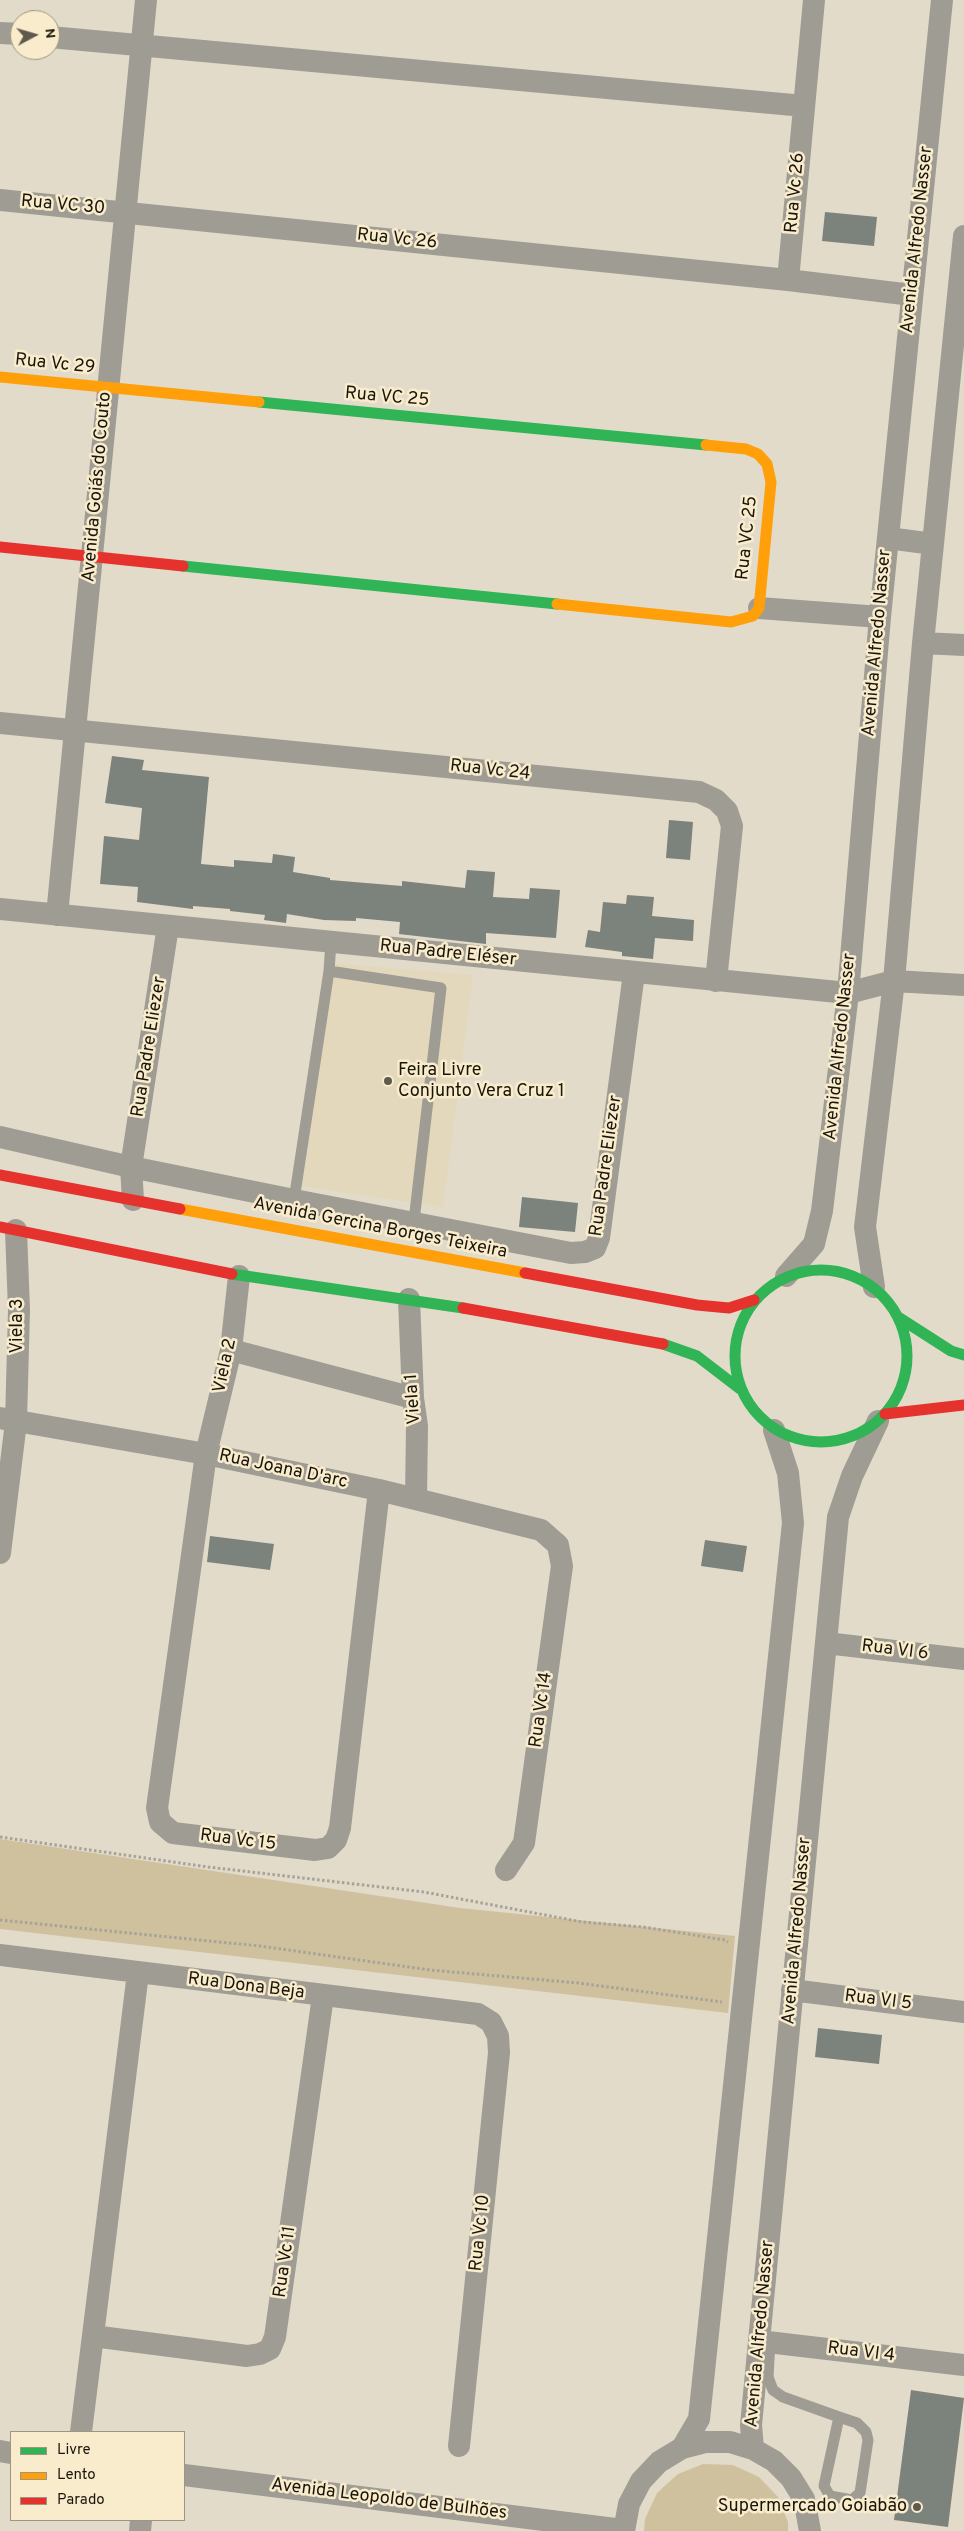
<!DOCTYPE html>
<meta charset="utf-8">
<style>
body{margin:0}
#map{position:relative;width:964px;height:2531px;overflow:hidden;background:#e2dbca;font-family:Overpass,sans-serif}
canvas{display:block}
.legend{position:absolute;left:10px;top:2431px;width:175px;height:90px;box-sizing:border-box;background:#f9eccd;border:1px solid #a0967f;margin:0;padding:6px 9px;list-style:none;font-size:15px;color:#1a150a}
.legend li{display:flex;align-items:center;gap:10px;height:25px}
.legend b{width:25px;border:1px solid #a0967f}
.north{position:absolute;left:10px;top:10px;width:50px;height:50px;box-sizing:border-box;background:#f9eccd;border:1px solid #a0967f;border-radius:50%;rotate:84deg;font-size:14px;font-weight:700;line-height:20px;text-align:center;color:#1a150a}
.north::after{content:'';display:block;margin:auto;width:18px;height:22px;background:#605a4d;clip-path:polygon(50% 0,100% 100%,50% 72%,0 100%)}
</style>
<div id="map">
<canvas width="964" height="2531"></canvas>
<ul class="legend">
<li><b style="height:6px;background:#30b455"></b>Livre</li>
<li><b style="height:6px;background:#ff9f0a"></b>Lento</li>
<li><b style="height:6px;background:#e5322d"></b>Parado</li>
</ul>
<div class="north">N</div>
</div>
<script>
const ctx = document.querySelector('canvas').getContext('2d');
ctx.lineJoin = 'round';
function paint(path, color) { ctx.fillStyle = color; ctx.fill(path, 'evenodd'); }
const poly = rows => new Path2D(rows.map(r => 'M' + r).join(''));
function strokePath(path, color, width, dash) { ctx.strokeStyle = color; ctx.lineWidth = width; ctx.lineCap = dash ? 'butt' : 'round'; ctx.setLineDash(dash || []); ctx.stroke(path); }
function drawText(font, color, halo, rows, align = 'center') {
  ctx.font = font + ' Overpass,sans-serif'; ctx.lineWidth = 5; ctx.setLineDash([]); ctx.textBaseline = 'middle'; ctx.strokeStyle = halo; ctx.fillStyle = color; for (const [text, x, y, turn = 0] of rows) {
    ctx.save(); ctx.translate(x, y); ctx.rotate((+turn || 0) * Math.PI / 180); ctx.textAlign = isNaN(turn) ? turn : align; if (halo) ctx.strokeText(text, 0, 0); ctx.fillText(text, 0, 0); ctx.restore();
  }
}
const built = poly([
 [332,963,473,975,443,1207,302,1186]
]);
const green = poly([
 [0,1839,460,1908,735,1936,728,2013,0,1929],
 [703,2464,733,2465,759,2477,778,2497,788,2522,788,2531,644,2531,645,2519,657,2493,678,2474]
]);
const building = poly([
 [825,212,877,217,874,246,822,241],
 [112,756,144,760,142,770,209,777,201,864,234,867,234,860,272,863,273,854,295,857,293,872,330,878,330,880,402,886,402,881,465,888,467,870,495,872,493,897,529,899,530,888,560,890,556,938,486,933,486,944,399,934,400,922,356,918,356,921,324,920,287,914,286,923,264,920,265,915,230,911,230,909,193,906,193,909,137,902,138,887,100,884,104,836,139,840,142,808,105,803],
 [669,820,693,822,690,860,666,858],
 [627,895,654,897,652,916,694,920,693,941,655,938,653,959,622,956,622,952,585,947,588,930,600,932,603,902,626,904],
 [522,1197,578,1203,575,1232,519,1227],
 [210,1536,274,1544,270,1570,207,1562],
 [705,1540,747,1546,743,1572,701,1566],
 [818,2028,882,2035,879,2064,815,2057],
 [911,2390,964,2398,948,2527,894,2520]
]);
const path = poly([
 [0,1837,208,1867,424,1892,582,1922,643,1927,725,1940,728,1942],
 [0,1920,260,1946,430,1970,578,1983,722,2002]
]);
const lane = poly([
 [331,942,329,971,441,988,414,1221],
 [294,1200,329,971],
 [770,2342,768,2377,773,2390,783,2397,839,2417,857,2423,866,2432,868,2440,860,2493,852,2500,830,2496,824,2486,839,2417]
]);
const street = poly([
 [0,33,20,34],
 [50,37,804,106],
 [0,200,788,280,912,295],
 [788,280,814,0],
 [888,538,933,544],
 [759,608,880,617],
 [923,643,964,645],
 [0,723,699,792,716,800,727,811,732,826,716,981],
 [0,909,848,993,894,981,964,985],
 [57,915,146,0],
 [0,1137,131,1167,294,1200,571,1253,585,1252,595,1248,599,1238,634,973],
 [133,1200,131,1167,168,926],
 [239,1276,231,1350,206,1454,157,1808,160,1822,173,1833,315,1850,328,1848,336,1840,340,1828,379,1490],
 [786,1276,814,1244,822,1211,848,993,880,617,942,0],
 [874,1287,865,1227,894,981,923,643,964,236],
 [409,1299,413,1398,417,1426,416,1499],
 [231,1350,413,1398],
 [0,1418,206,1454,379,1490,541,1530,558,1545,562,1566,524,1843,506,1870],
 [0,1553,16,1422,19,1310,16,1230],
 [826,1643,964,1659],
 [0,1955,478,2014,491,2022,498,2036,499,2053,459,2446],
 [792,1990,964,2012],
 [93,2336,247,2356,260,2354,270,2349,275,2337,323,1996],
 [759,2341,964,2365],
 [81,2432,138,1973],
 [682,2448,699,2419,793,1523,788,1473,774,1430],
 [753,2449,751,2425,838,1517,852,1476,878,1421],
 [0,2451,11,2453],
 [184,2475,623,2530],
 [140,2531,141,2520],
 [624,2531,629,2504,641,2481,659,2462,682,2448,705,2442,730,2442,753,2449,774,2461,791,2478,804,2499,810,2531]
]);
const fast = poly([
 [259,402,706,445],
 [183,566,557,604],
 '735 1356a86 86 0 1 1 172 0a86 86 0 1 1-172 0Z',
 [232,1274,463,1308],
 [898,1317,951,1351,964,1355],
 [663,1344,697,1356,740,1389]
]);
const slow = poly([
 [0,377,259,402],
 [557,604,731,622,753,616,759,608,771,482,767,464,758,454,746,449,706,445],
 [180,1209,525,1273]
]);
const jam = poly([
 [0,547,183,566],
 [0,1175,180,1209],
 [0,1227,232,1274],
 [525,1273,697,1305,729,1308,754,1300],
 [463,1308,663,1344],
 [885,1414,964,1405]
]);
const markers = [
 [388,1081,5,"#605a4d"],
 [917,2507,5,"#605a4d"]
];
const streetNames = [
 ["Rua Vc 26",796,193,-85],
 ["Rua VC 30",63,206,5],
 ["Rua Vc 26",397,240,6],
 ["Avenida Alfredo Nasser",918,240,-84],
 ["Rua Vc 29",55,365,6],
 ["Rua VC 25",387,398,5],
 ["Avenida Goiás do Couto",98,487,-85],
 ["Rua VC 25",748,538,-84],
 ["Avenida Alfredo Nasser",878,643,-85],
 ["Rua Vc 24",490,771,6],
 ["Rua Padre Eléser",448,954,6],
 ["Rua Padre Eliezer",150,1047,-81],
 ["Avenida Alfredo Nasser",841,1047,-84],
 ["Rua Padre Eliezer",607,1166,-82],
 ["Avenida Gercina Borges Teixeira",380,1229,11],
 ["Viela 3",18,1326,-90],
 ["Viela 2",226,1366,-78],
 ["Viela 1",414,1399,-94],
 ["Rua Joana D'arc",283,1470,12],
 ["Rua VI 6",895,1651,7],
 ["Rua Vc 14",542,1710,-82],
 ["Rua Vc 15",238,1841,7],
 ["Avenida Alfredo Nasser",798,1931,-85],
 ["Rua Dona Beja",246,1987,7],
 ["Rua VI 5",878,2001,7],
 ["Rua Vc 10",481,2233,-84],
 ["Rua Vc 11",286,2262,-82],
 ["Avenida Alfredo Nasser",761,2334,-85],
 ["Rua VI 4",861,2353,7],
 ["Avenida Leopoldo de Bulhões",389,2500,7]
];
const poiNames = [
 ["Feira Livre",398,1071],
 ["Conjunto Vera Cruz 1",398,1092],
 ["Supermercado Goiabão",907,2507,"right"]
];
paint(built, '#e4d8bc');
paint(green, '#cfc19e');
paint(building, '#7c827c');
strokePath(path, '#a6a399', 3, [2.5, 2.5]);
strokePath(lane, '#9f9c94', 11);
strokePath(street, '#9f9c94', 22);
strokePath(fast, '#30b455', 11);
strokePath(slow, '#ff9f0a', 11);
strokePath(jam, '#e5322d', 11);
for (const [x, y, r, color] of markers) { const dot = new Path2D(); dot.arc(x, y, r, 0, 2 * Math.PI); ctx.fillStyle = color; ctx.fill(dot); strokePath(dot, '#f9eccd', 2); }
drawText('18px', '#1a150a', '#f9eccd', streetNames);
drawText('18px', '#1a150a', '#f9eccd', poiNames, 'left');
</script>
